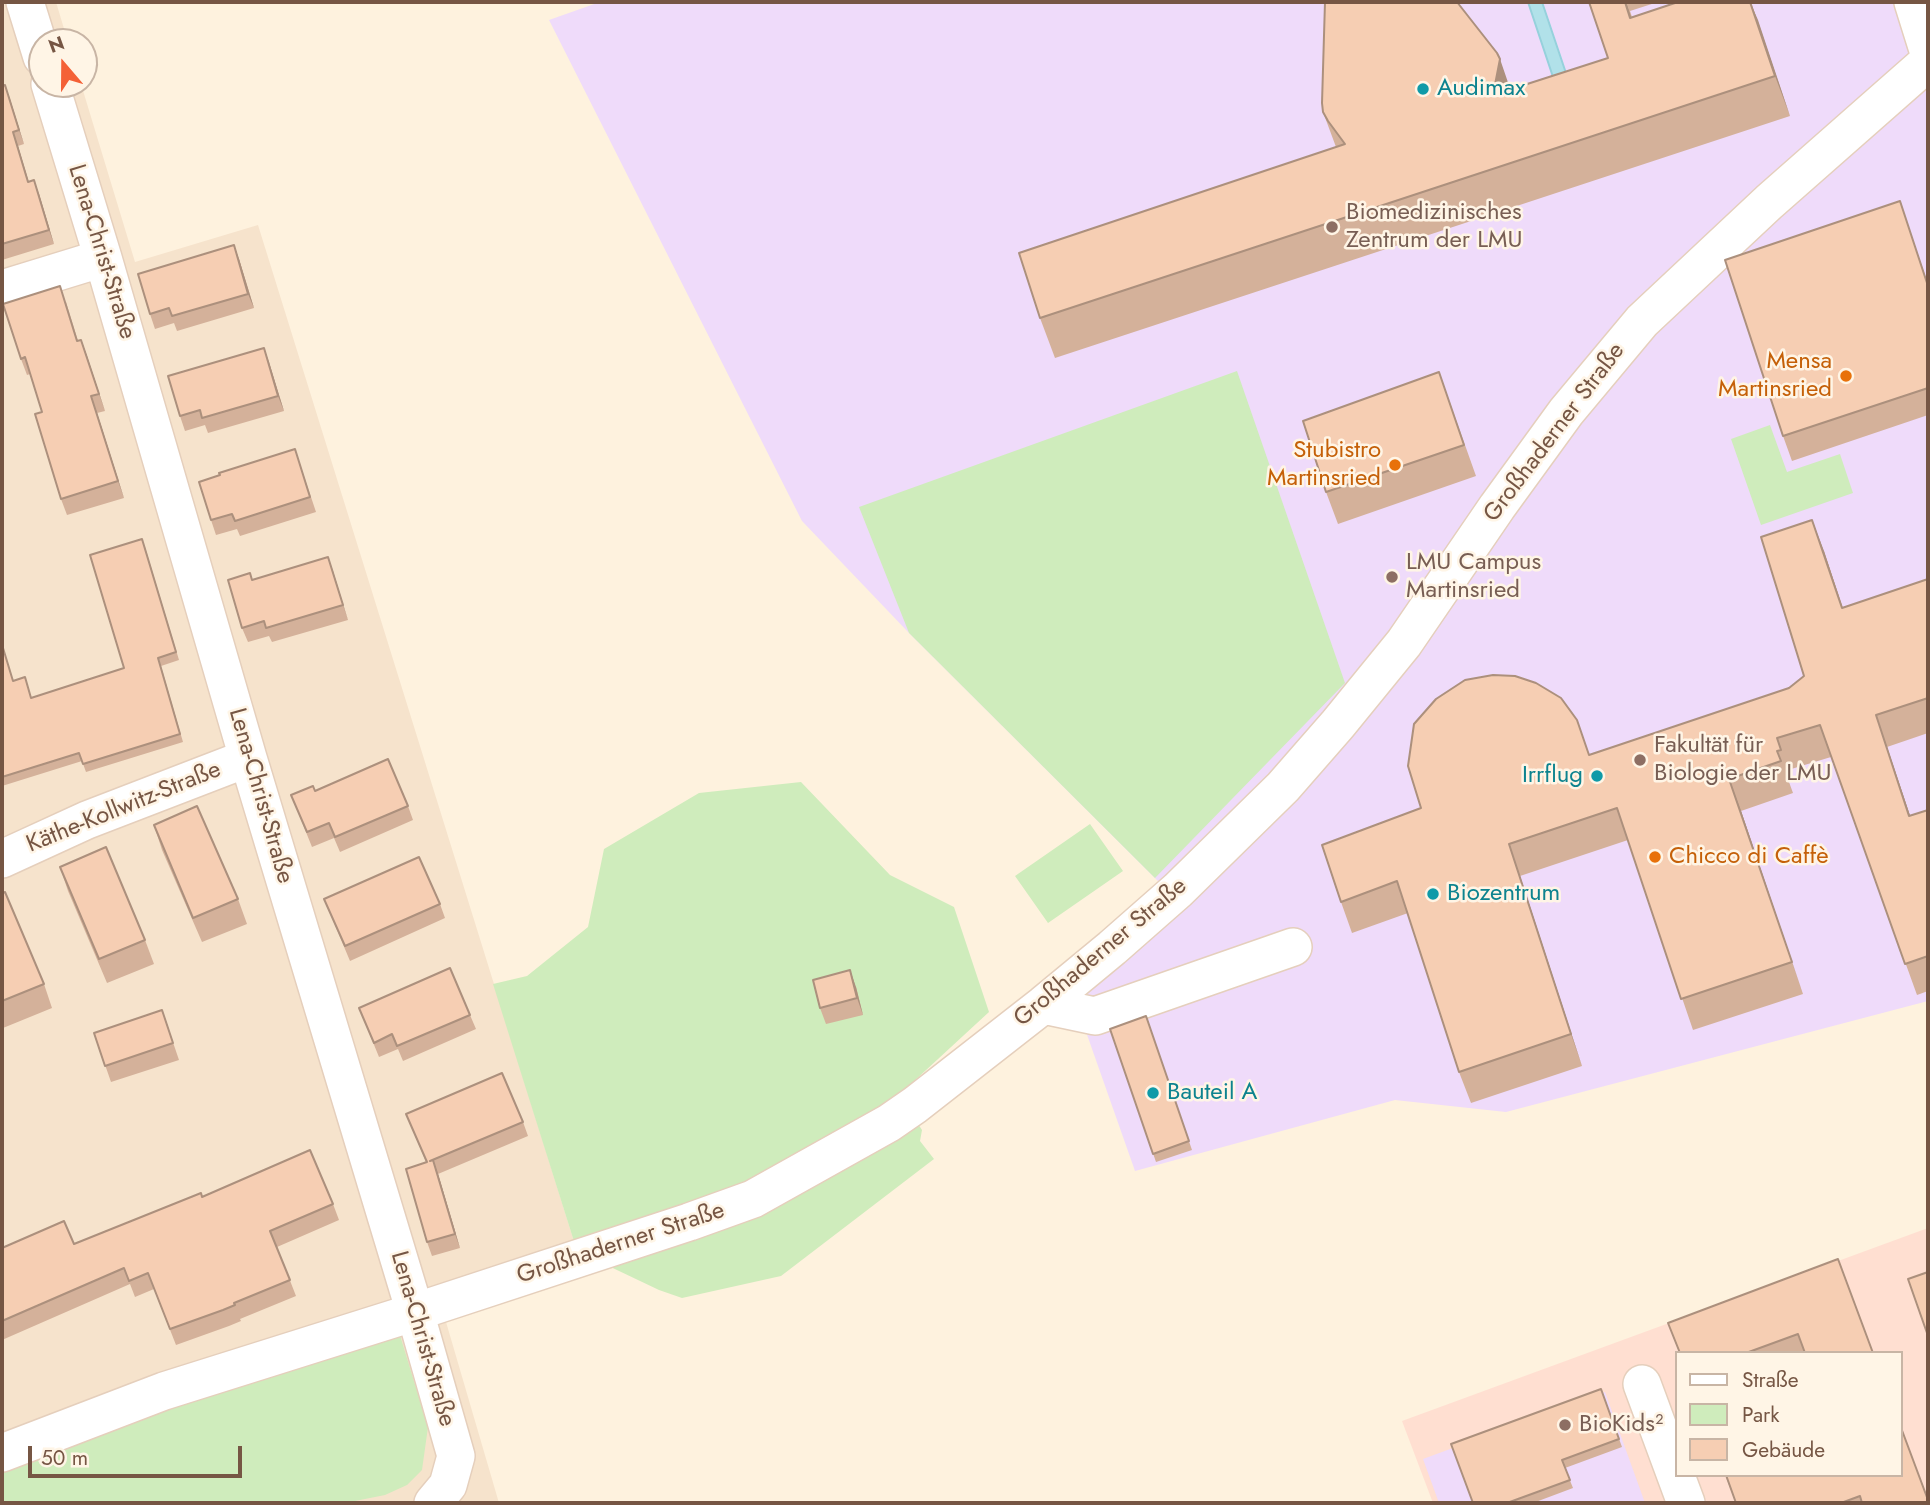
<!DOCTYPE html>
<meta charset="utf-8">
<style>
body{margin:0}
#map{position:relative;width:1930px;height:1505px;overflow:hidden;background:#fef2de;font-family:Jost,sans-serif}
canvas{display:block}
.frame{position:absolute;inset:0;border:4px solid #765644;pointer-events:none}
.legend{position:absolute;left:1675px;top:1351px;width:228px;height:126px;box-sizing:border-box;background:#fff5e6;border:2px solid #c8b5a5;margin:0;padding:9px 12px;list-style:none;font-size:21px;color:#765644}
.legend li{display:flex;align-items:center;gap:14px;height:35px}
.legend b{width:35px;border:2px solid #c8b5a5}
.north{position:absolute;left:28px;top:28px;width:70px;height:70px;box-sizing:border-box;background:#fff5e6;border:2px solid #c8b5a5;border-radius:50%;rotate:340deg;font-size:19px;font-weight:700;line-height:28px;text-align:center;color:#765644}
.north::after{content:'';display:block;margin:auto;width:24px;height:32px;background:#f46137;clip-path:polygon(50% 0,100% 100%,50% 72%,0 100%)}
.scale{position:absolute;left:28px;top:1446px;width:214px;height:32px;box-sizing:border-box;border:4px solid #765644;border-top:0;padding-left:9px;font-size:21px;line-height:24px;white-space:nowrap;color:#765644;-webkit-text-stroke:5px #fff5e6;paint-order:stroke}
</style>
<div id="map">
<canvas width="1930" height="1505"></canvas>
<div class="frame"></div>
<ul class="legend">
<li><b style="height:9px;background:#fff"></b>Straße</li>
<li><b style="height:19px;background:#cfecbc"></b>Park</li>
<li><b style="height:19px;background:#f6ceb3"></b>Gebäude</li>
</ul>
<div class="north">N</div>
<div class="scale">50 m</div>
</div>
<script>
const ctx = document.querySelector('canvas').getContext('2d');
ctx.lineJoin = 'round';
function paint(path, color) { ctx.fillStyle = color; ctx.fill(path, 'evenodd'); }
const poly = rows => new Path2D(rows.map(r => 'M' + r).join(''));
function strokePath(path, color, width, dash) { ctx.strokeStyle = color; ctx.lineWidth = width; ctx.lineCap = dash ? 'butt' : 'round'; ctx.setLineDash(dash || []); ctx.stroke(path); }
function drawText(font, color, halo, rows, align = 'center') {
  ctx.font = font + ' Jost,sans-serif'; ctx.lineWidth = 5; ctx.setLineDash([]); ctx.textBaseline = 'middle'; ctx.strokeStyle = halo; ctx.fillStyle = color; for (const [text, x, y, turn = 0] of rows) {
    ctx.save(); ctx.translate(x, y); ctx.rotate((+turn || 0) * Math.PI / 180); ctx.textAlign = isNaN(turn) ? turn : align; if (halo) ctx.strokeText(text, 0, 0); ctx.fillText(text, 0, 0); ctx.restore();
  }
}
const residential = poly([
 [2,2,56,2,68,42,42,42,42,84,81,84,135,262,258,225,577,1251,439,1298,499,1503,2,1503]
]);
const commercial = poly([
 [1928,1228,1928,1503,1433,1503,1402,1421],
 [1676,1353,1900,1353,1900,1475,1676,1475]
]);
const education = poly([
 [600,2,1928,2,1928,1001,1506,1112,1395,1100,1135,1171,1072,992,1179,902,909,633,802,521,549,20],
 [1605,1392,1645,1503,1439,1503,1423,1459]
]);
const green = poly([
 [1237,371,1345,683,1155,878,909,633,859,507],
 [1770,425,1787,472,1840,454,1853,493,1761,525,1731,439],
 [801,782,890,875,954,907,989,1012,899,1095,922,1130,920,1141,934,1159,781,1276,682,1298,659,1290,577,1251,493,984,527,976,588,927,604,849,699,793],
 [1090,824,1123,871,1048,923,1015,876],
 [399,1332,428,1427,422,1470,407,1485,385,1495,345,1503,2,1503,2,1466,58,1444]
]);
const water = poly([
 [1528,2,1542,2,1572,91,1559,95,1528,2]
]);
const minor = poly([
 [25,2,42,57],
 [1913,2,1928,50],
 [50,84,103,258,248,758,415,1312,456,1456,448,1485,433,1503],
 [2,289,103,258],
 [2,859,87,820,248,758],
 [1043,1005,1095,1016,1293,947],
 [1642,1384,1686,1503],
 [2,1453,164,1391,415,1312,689,1222,753,1199,889,1123,915,1105,1043,1005,1112,948,1178,890,1283,787,1338,724,1404,643,1497,507,1566,412,1642,321,1769,202,1928,62]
]);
const wall = poly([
 [1589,2,1658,2,1630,11,1632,17,1678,2,1751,2,1790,116,1055,358,1040,318,1336,147,1323,112,1510,89,1608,58],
 [5,85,24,144,18,146,28,182,39,194,54,244,2,260,2,86],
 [1900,201,1928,284,1928,415,1792,461,1783,436],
 [239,259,254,308,177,331,174,323,155,329,150,314],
 [66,302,78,341,81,340,87,356,105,411,97,413,124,498,67,515,61,499,42,412,30,374,27,375,21,359],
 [264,348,284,411,208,433,205,425,185,431,180,416],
 [1439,372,1476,476,1338,524,1326,492],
 [295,449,316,512,240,536,237,529,216,535,211,520],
 [145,547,179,660,161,666,183,742,86,772,82,761,2,786,2,648,13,681,32,698,124,668],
 [1824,551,1843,608,1928,579,1928,733,1887,747,1910,816,1928,810,1928,991,1917,995,1831,757,1788,770,1792,782,1789,782,1793,793,1741,811,1803,994,1693,1030,1628,840,1520,876,1582,1066,1471,1103,1459,1072,1408,913,1352,933,1341,902,1590,755,1789,688,1804,676],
 [328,557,348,620,272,642,269,636,248,642,242,628,252,580],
 [315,791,408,806,413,820,340,852,334,838,312,847,291,795],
 [154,825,238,899,247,924,202,942,162,850],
 [60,867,145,940,154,964,107,983,68,891],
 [2,893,44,984,52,1008,3,1028,2,1025],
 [324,899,440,904,445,918,350,961],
 [856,987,863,1015,826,1024,820,1008],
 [359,1008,470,1015,476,1029,403,1061,398,1049,379,1057],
 [162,1010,179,1060,111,1082,94,1033],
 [1146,1016,1192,1150,1156,1162,1110,1029],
 [406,1114,523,1122,528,1136,438,1174,460,1248,432,1256,427,1242,426,1162],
 [202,1197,333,1204,339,1220,277,1247,296,1296,240,1319,241,1321,229,1326,176,1345,154,1289,135,1297,130,1284,2,1340,2,1248,74,1244],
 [1838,1259,1873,1353,1679,1353],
 [1601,1389,1622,1447,1565,1468,1573,1488,1533,1503,1473,1503],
 [1725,1475,1928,1503,1736,1503]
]);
const shadedWall = poly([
 [1625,2,1626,2,1645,58],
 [1750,2,1758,20,1790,116,1775,76],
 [1500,59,1514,100,1493,95],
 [5,85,10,99,24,144,19,130],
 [13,132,18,146,33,196,28,182],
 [34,180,39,194,54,244,49,230],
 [234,245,239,259,254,308,248,294],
 [81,340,87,356,105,411,99,394],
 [264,348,269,362,284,411,278,396],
 [91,396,97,413,124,498,118,481],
 [1812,520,1824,551,1853,640,1842,608],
 [328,557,333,571,348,620,343,605],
 [1876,715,1887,747,1921,848,1909,816],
 [1729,779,1741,811,1803,994,1792,962],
 [1509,844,1520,876,1582,1066,1571,1034],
 [850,970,856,987,863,1015,857,998],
 [433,1160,438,1174,460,1248,455,1234]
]);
const building = poly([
 [1325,2,1457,2,1497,53,1500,59,1493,95,1608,58,1589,2,1625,2,1630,18,1678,2,1750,2,1775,76,1040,318,1019,253,1345,144,1328,121,1323,112,1322,103,1325,2],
 [5,85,19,130,13,132,28,182,34,180,49,230,2,244,2,86,5,85],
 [1900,201,1928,286,1928,388,1783,436,1725,260,1900,201],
 [234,245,248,294,172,316,169,308,150,314,138,274,234,245],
 [60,286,77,341,81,340,99,394,91,396,118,481,61,499,35,414,42,412,25,357,21,359,3,304,60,286],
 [264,348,278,396,202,418,200,410,180,416,168,376,264,348],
 [1439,372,1464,445,1326,492,1303,421,1439,372],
 [295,449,310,497,235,521,232,514,211,520,199,482,220,475,219,473,295,449],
 [1812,520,1842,608,1928,579,1928,698,1876,715,1909,816,1928,810,1928,956,1905,964,1820,725,1777,738,1781,750,1777,751,1781,761,1729,779,1792,962,1681,999,1617,808,1509,844,1571,1034,1459,1072,1397,881,1341,902,1322,845,1421,808,1408,766,1414,724,1436,699,1465,680,1493,675,1515,676,1536,683,1561,698,1577,720,1589,755,1789,688,1804,676,1761,537,1812,520],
 [142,539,176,652,158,658,180,734,83,764,79,753,2,777,2,648,3,648,13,681,25,677,31,698,124,668,90,555,142,539],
 [328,557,343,605,266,628,264,621,242,628,228,580,250,573,252,580,328,557],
 [388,759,408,806,335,837,329,823,307,832,291,795,313,786,315,791,388,759],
 [197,806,238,899,193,918,154,825,197,806],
 [106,847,145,940,99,959,60,867,106,847],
 [419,857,440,904,345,946,324,899,419,857],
 [5,892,44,984,2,1001,2,893,5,892],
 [450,968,470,1015,397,1046,392,1034,374,1043,359,1008,450,968],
 [850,970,857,998,820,1008,813,980,850,970],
 [162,1010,173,1043,105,1066,94,1033,162,1010],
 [1146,1016,1189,1141,1153,1154,1110,1029,1146,1016],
 [502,1073,523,1122,430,1161,433,1160,455,1234,427,1242,406,1169,427,1162,406,1114,502,1073],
 [310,1150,333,1204,270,1231,290,1280,234,1303,235,1305,223,1310,170,1329,148,1273,129,1281,124,1268,2,1321,2,1248,64,1221,74,1244,201,1193,202,1197,310,1150],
 [1838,1259,1873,1353,1805,1353,1798,1334,1746,1353,1680,1353,1668,1323,1838,1259],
 [1928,1272,1928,1333,1927,1333,1908,1279,1928,1272],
 [1601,1389,1619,1439,1562,1460,1570,1480,1507,1503,1473,1503,1451,1444,1601,1389],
 [1900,1425,1928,1500,1928,1503,1862,1503,1860,1496,1841,1503,1736,1503,1726,1475,1900,1475,1900,1425]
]);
const markers = [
 [1423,89,7,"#0f9aa8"],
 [1332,227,7,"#8d6e63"],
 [1846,376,7,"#e8710a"],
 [1395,465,7,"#e8710a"],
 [1392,577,7,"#8d6e63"],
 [1640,760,7,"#8d6e63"],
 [1597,776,7,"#0f9aa8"],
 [1655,857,7,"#e8710a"],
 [1433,894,7,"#0f9aa8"],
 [1153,1093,7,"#0f9aa8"],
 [1565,1425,7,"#8d6e63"]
];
const cultureNames = [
 ["Audimax",1437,89],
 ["Irrflug",1583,776,"right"],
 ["Biozentrum",1447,894],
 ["Bauteil A",1167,1093]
];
const educationNames = [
 ["Biomedizinisches",1346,213],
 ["Zentrum der LMU",1346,241],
 ["LMU Campus",1406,563],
 ["Martinsried",1406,591],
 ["Fakultät für",1654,746],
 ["Biologie der LMU",1654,774],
 ["BioKids²",1579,1425]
];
const streetNames = [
 ["Lena-Christ-Straße",101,252,73],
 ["Großhaderner Straße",1555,433,-53],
 ["Lena-Christ-Straße",260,796,74],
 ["Käthe-Kollwitz-Straße",124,808,-22],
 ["Großhaderner Straße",1101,953,-40],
 ["Großhaderner Straße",621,1244,-18],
 ["Lena-Christ-Straße",422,1339,74]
];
const foodNames = [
 ["Mensa",1832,362],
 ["Martinsried",1832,390],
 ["Stubistro",1381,451],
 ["Martinsried",1381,479],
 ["Chicco di Caffè",1669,857,"left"]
];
paint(residential, '#f6e3cc');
paint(commercial, '#ffdfd1');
paint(education, '#efdbfa');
paint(green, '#cfecbc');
paint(water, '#b1e1e9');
strokePath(water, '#96d1dc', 2);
strokePath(minor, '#e5cfbc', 40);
strokePath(minor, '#fff', 37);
paint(wall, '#d4b19a');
paint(shadedWall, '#ac907d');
paint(building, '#f6ceb3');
strokePath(building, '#ac907d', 2);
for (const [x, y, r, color] of markers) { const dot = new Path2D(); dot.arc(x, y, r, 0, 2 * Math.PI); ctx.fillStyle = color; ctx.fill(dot); strokePath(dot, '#fff5e6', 2.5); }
drawText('24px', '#0d838f', '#fff5e6', cultureNames, 'left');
drawText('24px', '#785e54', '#fff5e6', educationNames, 'left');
drawText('24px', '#765644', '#fff5e6', streetNames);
drawText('24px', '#c56008', '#fff5e6', foodNames, 'right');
</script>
